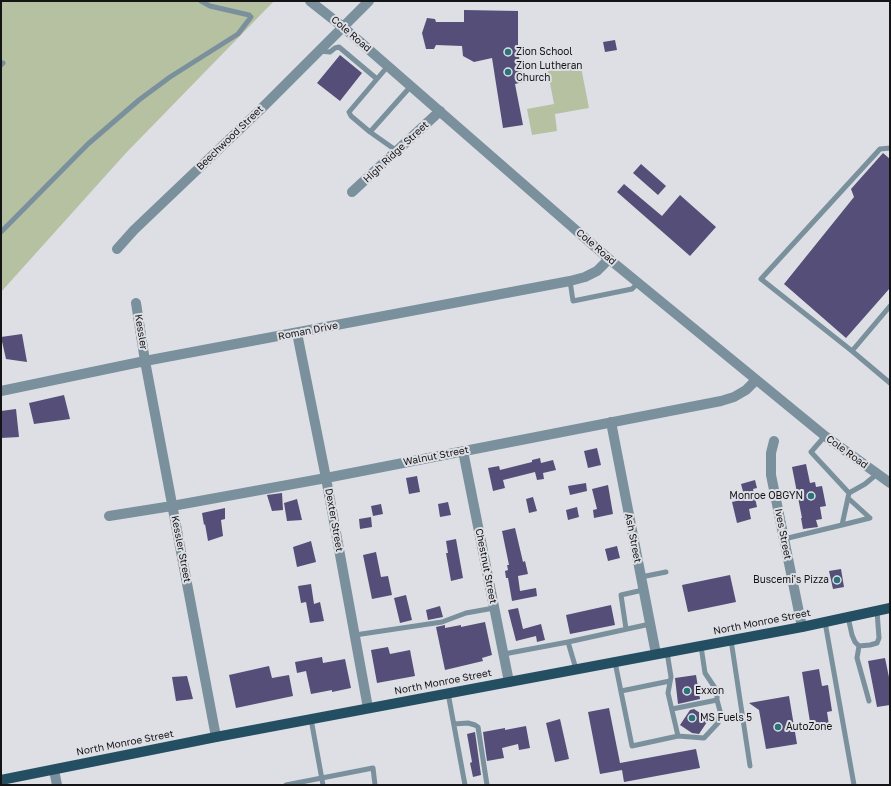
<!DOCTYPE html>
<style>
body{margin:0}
#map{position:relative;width:891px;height:786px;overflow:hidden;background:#dedfe5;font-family:"Golos Text",sans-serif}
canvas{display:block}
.frame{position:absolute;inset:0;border:2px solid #141416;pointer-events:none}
</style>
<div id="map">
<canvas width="891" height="786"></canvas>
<div class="frame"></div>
</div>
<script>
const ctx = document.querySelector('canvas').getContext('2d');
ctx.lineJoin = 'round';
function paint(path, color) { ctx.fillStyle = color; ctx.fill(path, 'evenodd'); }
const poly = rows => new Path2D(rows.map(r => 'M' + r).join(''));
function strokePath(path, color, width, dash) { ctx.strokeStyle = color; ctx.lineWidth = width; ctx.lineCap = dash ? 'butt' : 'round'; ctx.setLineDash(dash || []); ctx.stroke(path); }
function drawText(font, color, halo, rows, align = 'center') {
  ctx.font = font + ' "Golos Text",sans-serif'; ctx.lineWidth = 4; ctx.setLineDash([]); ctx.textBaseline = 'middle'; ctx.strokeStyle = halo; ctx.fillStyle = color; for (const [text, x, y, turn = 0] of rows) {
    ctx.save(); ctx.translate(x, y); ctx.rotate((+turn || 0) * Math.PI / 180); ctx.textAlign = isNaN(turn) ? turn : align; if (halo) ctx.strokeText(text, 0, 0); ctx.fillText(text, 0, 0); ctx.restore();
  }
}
const green = poly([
 [1,1,274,1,126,153,1,292],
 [580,62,589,108,555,114,557,131,532,135,527,109,554,104,547,68]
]);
const building = poly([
 [464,10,518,11,518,51,523,82,515,84,523,125,503,128,492,58,474,62,463,56,462,46,436,45,434,49,426,49,422,33,427,18,435,19,436,22,464,22],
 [615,40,617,50,605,52,603,42],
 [340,55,362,73,340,101,317,83],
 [883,153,890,159,890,288,846,338,784,284,854,197,851,189],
 [641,164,666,186,658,195,633,173],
 [624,184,662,216,680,195,716,227,690,256,617,192],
 [22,334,27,362,6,359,1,337],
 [64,395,70,419,34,424,29,403],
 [16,409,19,437,1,438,1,411],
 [597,448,601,465,588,468,584,451],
 [540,458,541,463,553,460,556,470,543,473,544,479,537,480,535,472,503,480,505,488,493,491,488,468,499,466,500,470,532,462,532,460],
 [806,464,810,483,815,482,816,487,822,486,826,506,820,507,822,519,816,520,818,527,803,529,801,518,802,518,792,467],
 [417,476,420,492,409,494,406,478],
 [755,480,757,488,753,489,757,507,749,509,751,519,737,523,732,502,745,499,741,484],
 [586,483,587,491,570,495,568,486],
 [608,485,613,514,594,518,593,510,597,509,592,489],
 [282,493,283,510,272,511,267,495],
 [533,497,537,511,529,513,526,499],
 [297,499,302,520,287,521,284,503],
 [448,502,451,515,440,517,438,504],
 [381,504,383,514,373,516,371,506],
 [577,507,579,517,568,520,566,510],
 [225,508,225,519,221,520,223,536,208,541,205,524,204,525,202,513],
 [371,517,372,527,360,529,359,519],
 [515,528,523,562,525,561,528,574,518,576,520,591,536,588,537,596,512,601,508,578,506,578,505,571,508,570,507,565,509,565,502,531],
 [456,539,463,578,451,581,446,553,448,553,446,541],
 [311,541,316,562,297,567,293,547],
 [617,546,620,558,608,561,605,549],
 [376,552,381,577,388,576,392,595,372,599,363,555],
 [841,569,844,587,833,589,829,571],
 [730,575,736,602,688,612,682,585],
 [311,584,314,604,320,602,324,621,310,623,306,602,301,603,298,586],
 [406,595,412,620,400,623,394,598],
 [611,605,615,625,570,634,566,615],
 [440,606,443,617,428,620,426,610],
 [518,608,523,629,541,624,545,640,537,642,536,636,516,641,508,610],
 [485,622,492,655,482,658,483,661,445,670,436,627,445,625,445,628,461,625,461,627],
 [388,647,390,654,410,650,415,676,377,683,371,650],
 [322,657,323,663,345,659,351,688,332,692,332,690,311,694,306,671,297,673,295,662],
 [885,658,890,682,890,705,877,707,868,661],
 [269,666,272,678,289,675,293,696,236,708,229,675],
 [819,669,822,686,828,685,832,711,827,712,829,725,811,728,802,672],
 [696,675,700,699,678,704,675,678],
 [187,676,193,699,176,701,172,677],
 [789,696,797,744,766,749,759,710,749,703],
 [609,708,620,763,696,749,700,768,624,782,622,770,600,774,588,712],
 [694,709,709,719,699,734,692,733,680,725,690,710],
 [560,719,569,759,555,762,546,723],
 [526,726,530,748,519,750,518,744,502,748,504,758,487,761,483,732,505,728,505,730],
 [475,732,481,775,473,777,470,763,472,762,467,734]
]);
const service = poly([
 [319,51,330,52,335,48,339,47,377,79],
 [1,65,3,63],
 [370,132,351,116,349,112,388,66],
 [397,151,370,132,411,86],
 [1,232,88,144,139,100,170,77,238,34,251,17,249,15,210,6,201,1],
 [570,281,573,301,632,289,638,283],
 [890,306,852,351,890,383],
 [852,351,761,279,880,149,890,148],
 [849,493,865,484,877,474],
 [842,525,870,518,848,498],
 [784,539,842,525,849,493,811,452,825,436],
 [641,577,666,572],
 [848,617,852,635,855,642,859,646,870,645,877,643,879,638,877,611],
 [825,622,854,785],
 [626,629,621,595,643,590],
 [355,635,442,622,466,613,494,608],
 [731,640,750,766],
 [568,642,576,669],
 [859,646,857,658,869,701],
 [504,654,568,642,650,624],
 [615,662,632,746,678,736,668,693,671,677,667,652],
 [621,691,670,681],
 [448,693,465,785],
 [672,709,717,700],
 [311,719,323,785],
 [454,724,468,723,475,725,478,727,487,785],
 [678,736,704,738,718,723,720,711,717,700,717,691,705,673,701,646],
 [286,785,373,768,375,785]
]);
const minor = poly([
 [352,192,440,111],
 [117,249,134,230,260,110,343,27],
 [136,303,145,361,216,737],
 [297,333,326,478,368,708],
 [1,391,145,361,570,281,585,277,597,271,609,259],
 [611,422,656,654],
 [774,441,771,453,771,475,802,627],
 [463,451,509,682],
 [109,516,172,506,326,478,721,401,734,397,746,390,756,380],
 [54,770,57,785]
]);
const tertiary = poly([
 [310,1,343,27,609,259,825,436,890,483],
 [343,27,369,1]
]);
const primary = poly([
 [1,780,216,737,802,627,890,608]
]);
const markers = [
 [508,52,4,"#297478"],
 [508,72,4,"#297478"],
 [811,496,4,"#297478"],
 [837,580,4,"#297478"],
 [687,691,4,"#297478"],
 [692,718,4,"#297478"],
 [778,727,4,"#297478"]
];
const streetNames = [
 ["Cole Road",351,34,41],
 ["Beechwood Street",230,138,-44],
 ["High Ridge Street",396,152,-43],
 ["Cole Road",596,247,41],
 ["Roman Drive",308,331,-11],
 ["Kessler",141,332,81],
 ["Cole Road",847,452,36],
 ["Walnut Street",436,456,-11],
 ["Dexter Street",334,520,80],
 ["Ives Street",783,534,79],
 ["Ash Street",633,538,79],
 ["Kessler Street",181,549,79],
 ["Chestnut Street",486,566,79],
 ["North Monroe Street",762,622,-11],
 ["North Monroe Street",443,682,-11],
 ["North Monroe Street",125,743,-11]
];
const poiNames = [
 ["Zion School",516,52],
 ["Zion Lutheran",516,66],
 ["Church",516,78],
 ["Monroe OBGYN",803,496,"right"],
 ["Buscemi's Pizza",829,580,"right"],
 ["Exxon",695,691],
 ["MS Fuels 5",700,718],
 ["AutoZone",786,727]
];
paint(green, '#b6c1a2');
paint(building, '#544e78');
strokePath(service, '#7a909c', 5);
strokePath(minor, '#7a909c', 10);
strokePath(tertiary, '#7a909c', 10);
strokePath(primary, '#244f63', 10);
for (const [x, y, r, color] of markers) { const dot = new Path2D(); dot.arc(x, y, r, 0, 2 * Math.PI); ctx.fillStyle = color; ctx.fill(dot); strokePath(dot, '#dedfe5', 1.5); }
drawText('10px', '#141416', '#dedfe5', streetNames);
drawText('10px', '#141416', '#dedfe5', poiNames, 'left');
</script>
